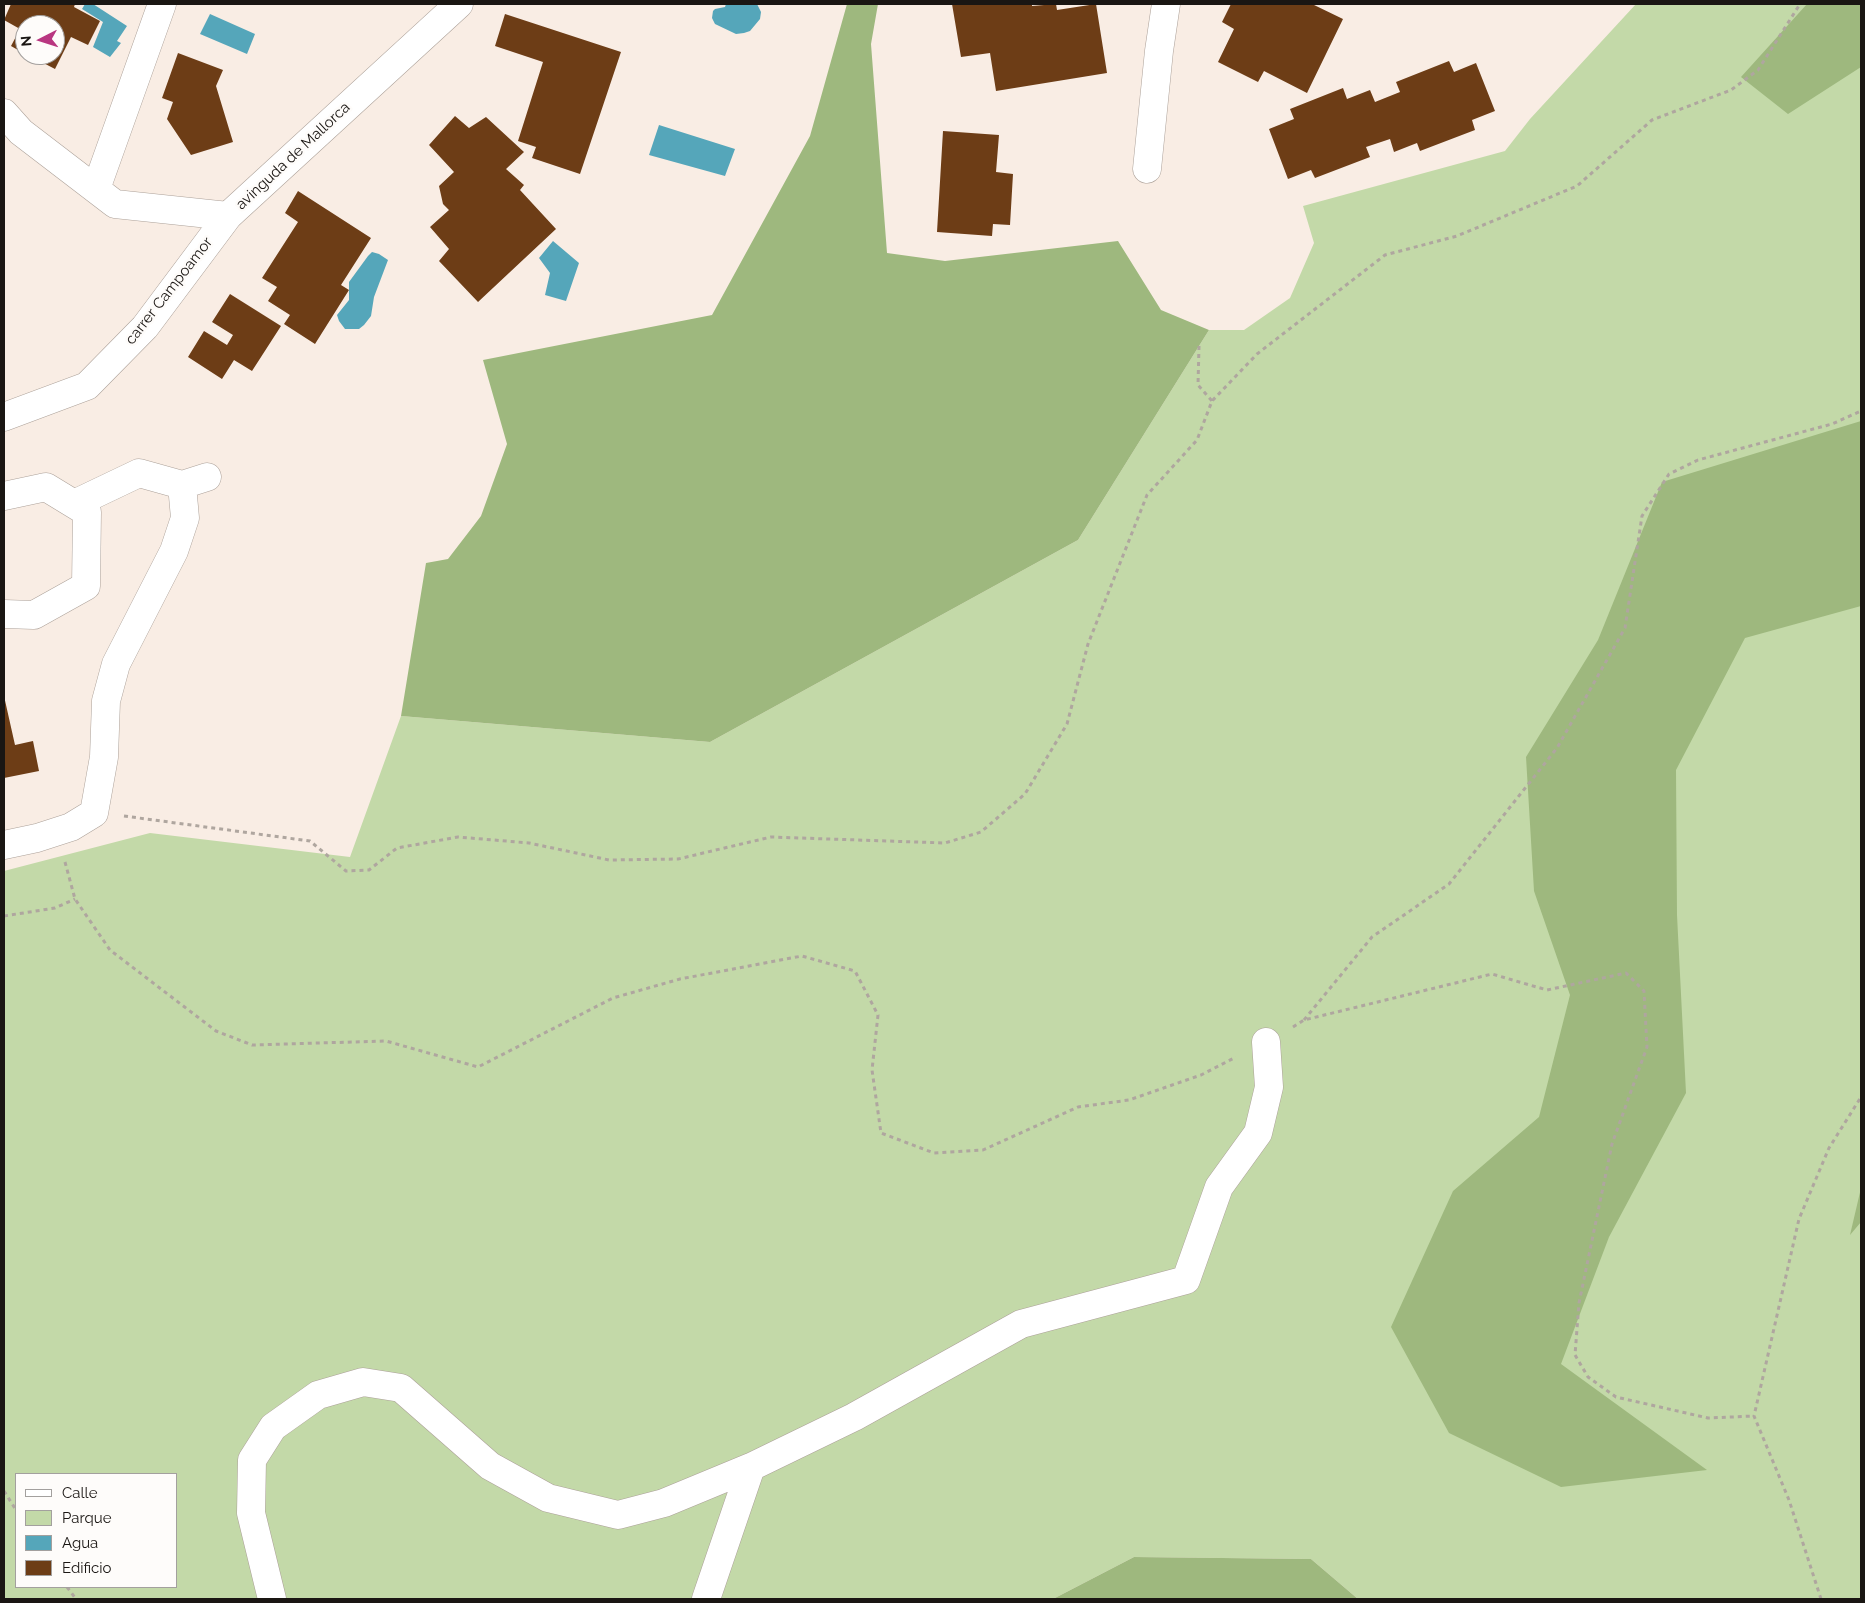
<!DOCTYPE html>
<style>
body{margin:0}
#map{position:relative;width:1865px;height:1603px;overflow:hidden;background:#f9ede4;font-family:Raleway,sans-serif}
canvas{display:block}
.frame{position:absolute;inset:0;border:5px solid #1a1613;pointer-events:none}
.legend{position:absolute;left:15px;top:1473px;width:162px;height:115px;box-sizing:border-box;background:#fefcfa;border:1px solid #a3a09e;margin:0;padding:6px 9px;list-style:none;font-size:15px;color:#1a1613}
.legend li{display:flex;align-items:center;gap:10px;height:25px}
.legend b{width:25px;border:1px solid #a3a09e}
.north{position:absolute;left:15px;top:15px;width:50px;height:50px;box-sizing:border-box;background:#fefcfa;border:1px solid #a3a09e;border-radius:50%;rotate:265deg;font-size:14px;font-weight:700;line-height:20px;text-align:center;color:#1a1613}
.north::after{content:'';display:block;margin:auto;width:18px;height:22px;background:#b93781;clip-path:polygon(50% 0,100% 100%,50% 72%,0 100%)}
</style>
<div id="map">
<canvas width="1865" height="1603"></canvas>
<div class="frame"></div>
<ul class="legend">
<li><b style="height:6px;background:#fff"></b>Calle</li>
<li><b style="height:14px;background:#c3d9a8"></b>Parque</li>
<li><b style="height:14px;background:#55a6ba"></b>Agua</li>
<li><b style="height:14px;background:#6d3d16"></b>Edificio</li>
</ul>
<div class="north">N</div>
</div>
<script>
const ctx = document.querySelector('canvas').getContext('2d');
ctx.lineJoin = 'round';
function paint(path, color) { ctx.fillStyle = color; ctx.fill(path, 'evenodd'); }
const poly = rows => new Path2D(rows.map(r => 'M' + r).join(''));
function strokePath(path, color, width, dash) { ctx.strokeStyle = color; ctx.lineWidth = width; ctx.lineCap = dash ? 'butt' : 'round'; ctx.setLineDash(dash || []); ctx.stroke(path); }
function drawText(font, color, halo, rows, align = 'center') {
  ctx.font = font + ' Raleway,sans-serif'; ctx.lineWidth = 5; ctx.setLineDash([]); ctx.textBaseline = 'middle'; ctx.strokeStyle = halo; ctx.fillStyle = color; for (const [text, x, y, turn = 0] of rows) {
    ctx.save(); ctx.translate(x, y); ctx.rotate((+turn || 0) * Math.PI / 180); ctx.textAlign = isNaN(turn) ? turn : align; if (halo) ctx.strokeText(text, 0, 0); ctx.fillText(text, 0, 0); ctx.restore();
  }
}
const green = poly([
 [1636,4,1861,4,1861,1599,1358,1599,1311,1559,1134,1557,1053,1599,4,1599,4,871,150,833,350,857,401,716,710,742,1078,540,1209,330,1244,330,1290,298,1314,243,1303,206,1505,151,1530,119],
 [16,1474,176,1474,176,1587,16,1587]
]);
const forest = poly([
 [847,4,878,4,871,44,887,253,945,261,1118,241,1161,310,1209,330,1078,540,710,742,401,716,426,563,448,559,481,516,507,444,483,360,712,315,810,136],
 [1807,4,1861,4,1861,67,1788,114,1741,77],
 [1861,421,1861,606,1745,638,1676,770,1677,915,1686,1093,1609,1237,1561,1364,1707,1470,1561,1487,1449,1433,1391,1327,1453,1191,1539,1117,1570,995,1534,891,1526,757,1598,640,1662,482],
 [1861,1188,1861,1222,1850,1235],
 [1134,1557,1311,1559,1358,1599,1053,1599]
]);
const water = poly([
 [85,4,93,4,127,26,117,41,121,43,110,57,93,47,103,22,82,9],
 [726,4,757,4,761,12,760,19,750,31,744,33,736,34,715,24,712,18,713,11,715,9,725,7],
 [210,14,255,34,247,54,200,34],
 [659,125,735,149,725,176,649,155],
 [553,241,579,263,566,301,545,295,550,273,539,258],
 [372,252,379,254,388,260,374,297,371,316,364,325,359,329,345,329,339,321,337,315,349,300,349,282,368,256]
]);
const building = poly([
 [11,4,75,4,74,7,100,21,88,45,71,37,55,69,28,55,55,55,55,25,25,25,25,54,11,46,20,29,4,20],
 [952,4,1032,4,1032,6,1056,4,1057,10,1096,4,1107,73,996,91,990,53,961,57],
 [1231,4,1312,4,1343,19,1307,93,1264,71,1258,82,1218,62,1234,29,1222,22],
 [505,14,621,52,580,174,532,158,536,147,518,141,543,62,495,46],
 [178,53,223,70,216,86,233,142,191,155,167,119,173,102,162,98],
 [1449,61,1454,72,1476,63,1495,111,1472,120,1475,130,1420,151,1417,143,1394,152,1390,139,1366,147,1370,157,1315,178,1311,170,1288,179,1269,129,1294,119,1290,109,1343,88,1347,99,1370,90,1375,102,1400,92,1396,82],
 [455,116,469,128,486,117,524,152,506,169,524,185,520,190,556,229,478,302,439,261,449,249,430,227,449,210,443,204,439,186,454,172,429,145],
 [943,131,999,135,996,172,1013,174,1010,225,993,224,992,236,937,232],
 [298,191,371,238,341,285,349,290,315,344,284,324,290,315,268,301,277,287,262,278,298,222,285,213],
 [230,294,281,326,252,371,234,360,222,379,188,357,204,331,227,345,233,335,212,322],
 [4,696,15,745,33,741,39,771,4,778]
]);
const path = poly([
 [1199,346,1198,385,1212,401],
 [124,816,310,841,346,871,369,870,397,848,458,837,529,843,609,860,678,859,771,837,945,843,981,832,1025,794,1067,724,1088,644,1147,495,1197,440,1212,401,1257,354,1385,255,1457,236,1577,186,1652,120,1731,90,1758,70,1800,4],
 [65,862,75,899,110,950,216,1031,252,1045,386,1041,478,1067,613,998,680,979,802,956,855,971,878,1015,872,1070,881,1133,934,1153,983,1150,1078,1107,1129,1100,1201,1075,1236,1057],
 [4,916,55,908,75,899],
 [1304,1020,1372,937,1449,884,1557,748,1625,628,1642,516,1669,474,1698,460,1832,424,1861,411],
 [1293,1027,1304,1020,1492,974,1547,990,1626,973,1644,991,1647,1047,1612,1144,1579,1303,1575,1355,1588,1377,1616,1397,1708,1418,1754,1416],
 [4,1491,16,1510],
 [67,1587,76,1599],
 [1821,1599,1789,1500,1754,1416,1799,1219,1829,1148,1861,1097]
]);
const minor = poly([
 [4,113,21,132,115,204,228,216,459,4],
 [1147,169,1159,51,1166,4],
 [96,189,162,4],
 [4,417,87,386,145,327,228,216],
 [182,485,207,477],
 [4,496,46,487,87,512,86,586,34,615,4,614],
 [4,845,37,838,71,827,94,813,104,757,106,701,116,664,174,551,185,518,182,485,139,473,74,504],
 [272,1599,251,1513,252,1460,273,1427,318,1395,363,1382,401,1388,490,1466,548,1498,618,1515,664,1503,751,1467],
 [706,1599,751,1467,854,1417,1021,1324,1186,1280,1219,1187,1258,1133,1269,1087,1266,1042]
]);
const streetNames = [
 ["avinguda de Mallorca",293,156,-43],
 ["carrer Campoamor",169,291,-52]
];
paint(green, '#c3d9a8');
paint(forest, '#9eb87e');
paint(water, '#55a6ba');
paint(building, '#6d3d16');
strokePath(minor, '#aca199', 29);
strokePath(path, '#afa69f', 3, [4, 4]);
strokePath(minor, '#fff', 28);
drawText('15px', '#1a1613', '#fefcfa', streetNames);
</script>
